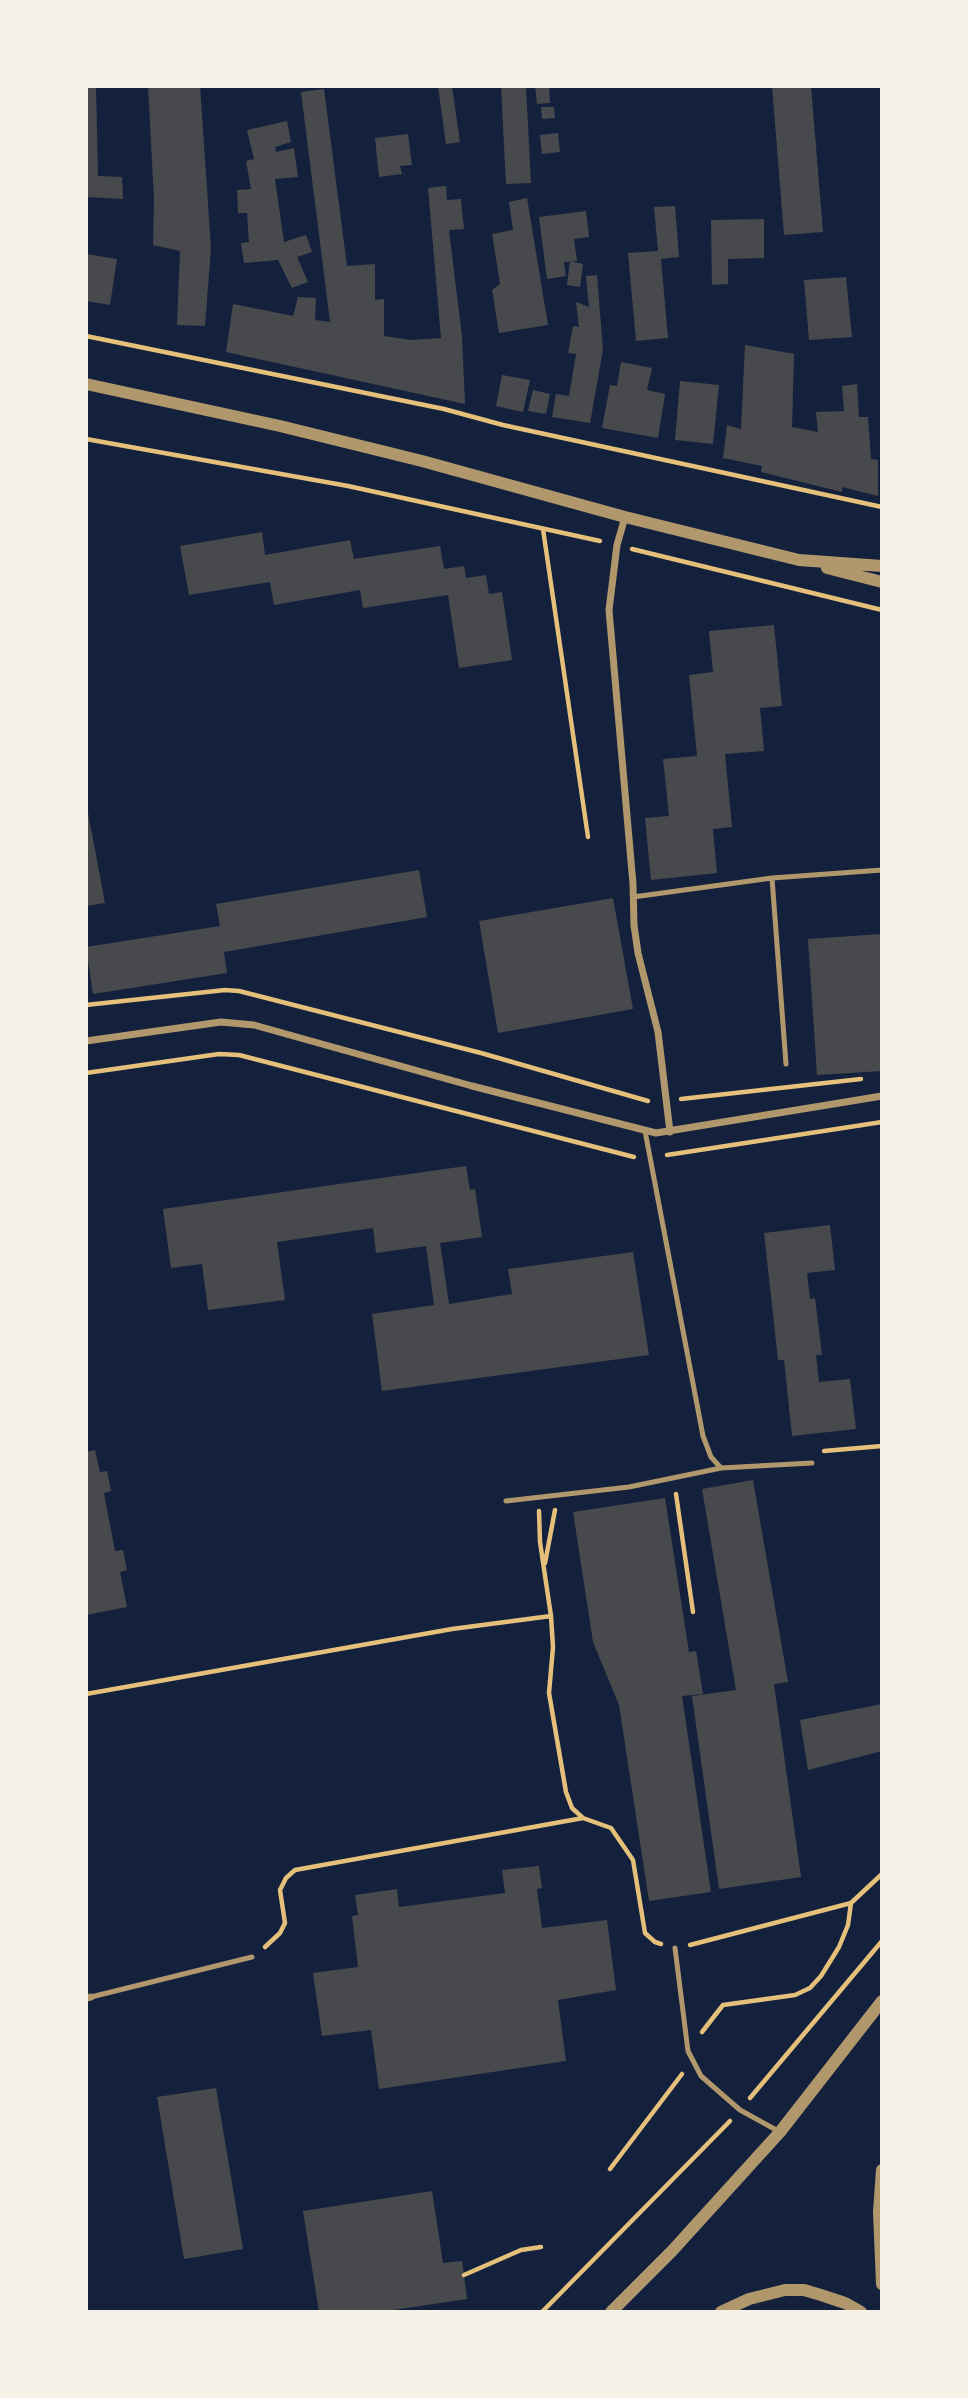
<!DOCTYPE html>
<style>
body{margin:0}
#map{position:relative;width:968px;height:2398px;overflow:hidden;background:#14213d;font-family:"Golos Text",sans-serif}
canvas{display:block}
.frame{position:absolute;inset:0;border:88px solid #f6f1e7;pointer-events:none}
</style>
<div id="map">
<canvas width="968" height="2398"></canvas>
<div class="frame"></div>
</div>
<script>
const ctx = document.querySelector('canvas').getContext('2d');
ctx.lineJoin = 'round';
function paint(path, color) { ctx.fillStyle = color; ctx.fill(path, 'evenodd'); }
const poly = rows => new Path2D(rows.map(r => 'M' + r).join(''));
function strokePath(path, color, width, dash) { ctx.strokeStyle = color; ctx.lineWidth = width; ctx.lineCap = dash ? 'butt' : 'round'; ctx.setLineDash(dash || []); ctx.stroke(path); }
const building = poly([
 [86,86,96,86,98,176,122,177,123,199,86,197],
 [148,86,200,86,211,248,205,326,177,325,180,251,153,245,154,199],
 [438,86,452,86,460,142,446,144],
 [501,86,526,86,531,183,506,184],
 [535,86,549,86,550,103,537,104],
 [772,86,811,86,823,232,784,235],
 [324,89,347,266,375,264,375,300,384,299,384,336,411,340,441,338,428,188,446,186,447,200,461,199,464,229,449,230,462,337,465,404,226,352,233,304,293,316,298,297,316,298,315,320,330,322,301,92],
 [541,107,554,107,555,118,542,119],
 [287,121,291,142,275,147,276,152,294,148,298,177,275,179,284,242,306,235,312,252,297,257,308,282,292,288,278,260,244,263,241,243,249,242,247,213,238,213,237,190,251,189,246,161,254,159,247,130],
 [558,133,560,152,542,154,540,135],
 [408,134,412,165,400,166,402,174,379,177,375,138],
 [527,198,548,325,499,333,492,290,500,284,492,234,513,230,509,202],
 [675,206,679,257,661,259,668,338,636,341,628,253,658,251,654,207],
 [586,211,589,237,574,239,577,261,564,262,566,276,547,279,539,217],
 [764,219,764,258,728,259,728,284,712,285,711,220],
 [86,254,117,259,110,305,86,301],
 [570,261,583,264,580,287,567,285],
 [597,275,603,350,590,423,552,417,556,394,569,396,576,354,568,353,573,326,579,327,576,302,589,307,586,276],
 [846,277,852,337,809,340,804,280],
 [745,345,794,354,792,427,818,432,816,412,844,411,842,386,857,384,859,417,868,417,871,459,878,460,878,496,842,487,842,492,761,472,762,466,723,458,727,425,741,429],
 [621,362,652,368,647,390,665,394,658,438,602,428,610,385,617,386],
 [502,375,530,380,523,412,496,406],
 [680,381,719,385,713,444,675,440],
 [533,390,550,394,546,414,528,411],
 [262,532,265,555,350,540,354,559,440,546,444,569,464,566,466,578,486,575,489,594,502,592,512,660,459,668,448,595,363,608,360,590,274,605,270,582,189,595,180,546],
 [774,625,782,706,760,708,764,751,725,754,732,827,713,829,717,873,651,880,645,818,669,816,663,759,697,756,689,675,713,672,709,631],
 [86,802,105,903,86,906],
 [419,870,427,917,224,952,227,973,93,994,86,947,220,926,216,904],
 [613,898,633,1009,498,1033,479,921],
 [882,934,882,1071,817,1075,808,939],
 [466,1166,470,1190,475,1189,482,1237,440,1243,449,1304,512,1294,508,1269,633,1252,649,1355,382,1391,372,1314,434,1305,426,1246,376,1253,373,1228,277,1242,285,1300,208,1310,202,1264,171,1268,163,1209],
 [830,1225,835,1270,807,1273,810,1299,815,1298,822,1355,816,1355,819,1382,850,1379,856,1429,792,1436,784,1360,778,1360,764,1233],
 [95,1450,100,1472,107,1471,111,1491,104,1493,115,1551,123,1550,127,1570,120,1572,127,1607,86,1615,86,1452],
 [753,1480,788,1682,774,1684,801,1877,719,1889,692,1696,736,1690,702,1489],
 [665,1498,689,1652,696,1651,703,1694,682,1696,711,1892,649,1901,619,1705,593,1642,573,1512],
 [882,1704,882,1751,808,1770,800,1720],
 [539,1866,542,1888,537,1889,542,1928,607,1920,616,1990,558,2000,566,2061,379,2089,371,2030,322,2036,313,1973,358,1967,352,1916,358,1915,355,1895,397,1889,399,1907,505,1893,502,1870],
 [216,2088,243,2249,184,2259,157,2097],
 [432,2191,443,2263,462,2261,467,2299,380,2312,319,2312,303,2211]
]);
const path = poly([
 [86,336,444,409,503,425,882,507],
 [86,439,348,486,600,541],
 [543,529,588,837],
 [632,549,882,610],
 [86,1005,225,990,239,991,481,1053,648,1101],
 [86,1073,219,1054,239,1055,634,1157],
 [681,1099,861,1079],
 [667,1155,882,1122],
 [824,1451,882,1446],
 [676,1494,693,1612],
 [545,1563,555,1510],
 [86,1694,452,1629,551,1616,540,1542,539,1511],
 [583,1818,611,1828,633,1860,645,1933,655,1942,661,1944],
 [690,1945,851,1903,882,1874],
 [265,1947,280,1933,285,1923,280,1890,286,1878,295,1870,583,1818,572,1808,566,1792,549,1693,553,1647,551,1616],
 [702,2032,723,2005,795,1995,810,1988,821,1976,839,1947,848,1925,851,1903],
 [750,2098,882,1941],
 [610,2169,682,2074],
 [464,2275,521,2250,541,2247],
 [542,2312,730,2121]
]);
const service = poly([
 [772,878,786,1064],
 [633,897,772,878,882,870],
 [645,1131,703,1436,711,1457,721,1468,812,1463],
 [506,1501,629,1487,721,1468],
 [675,1948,688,2051,701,2076,740,2110,780,2132],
 [91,1997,252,1957]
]);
const minor = poly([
 [625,517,617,545,609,610,633,884,634,925,638,953,658,1032,670,1132],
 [86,1041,221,1022,254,1025,472,1086,656,1133,882,1096],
 [86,1998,91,1997]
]);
const tertiary = poly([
 [86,384,280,426,422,461,625,517,799,560,882,566],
 [827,568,882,582],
 [882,2170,879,2212,882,2284],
 [611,2312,672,2251,780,2132,882,2001],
 [721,2312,749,2299,785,2290,804,2290,821,2295,845,2303,861,2312]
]);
paint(building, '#48494c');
strokePath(path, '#e5c07b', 4.5);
strokePath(service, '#b1986c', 5);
strokePath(minor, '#b1986c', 7);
strokePath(tertiary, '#b1986c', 12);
</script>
